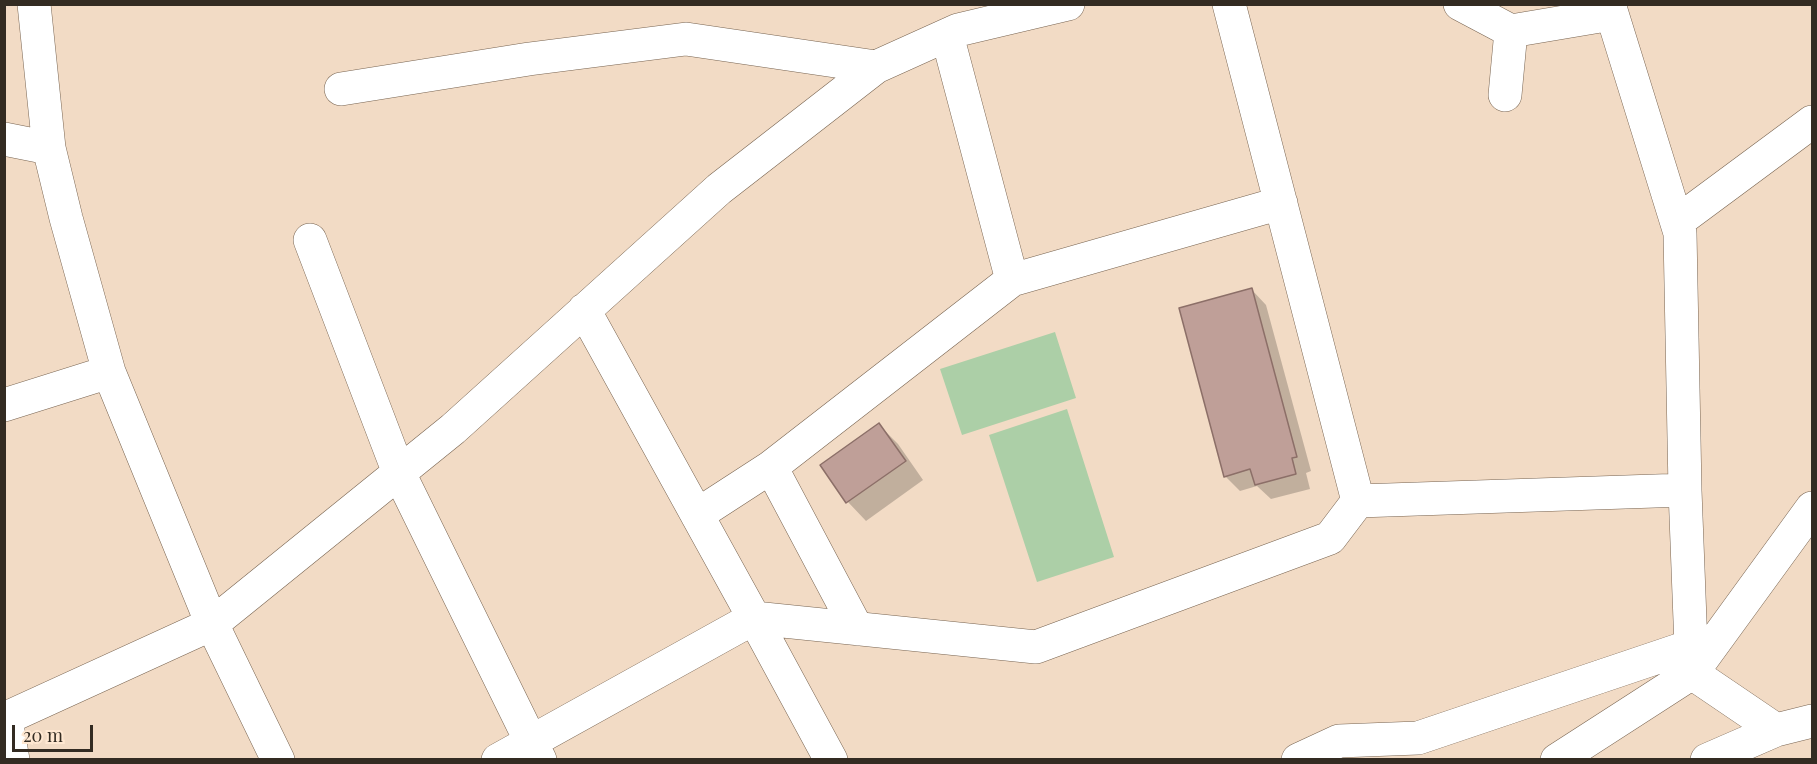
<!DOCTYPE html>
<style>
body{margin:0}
#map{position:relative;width:1817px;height:764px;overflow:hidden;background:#f2dbc5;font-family:"Playfair Display",serif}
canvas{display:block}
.frame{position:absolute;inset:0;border:6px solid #332b22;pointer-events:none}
.scale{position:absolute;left:12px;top:725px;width:81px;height:27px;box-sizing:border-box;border:3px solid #332b22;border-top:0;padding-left:8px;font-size:18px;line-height:21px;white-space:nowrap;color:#332b22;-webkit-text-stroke:4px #ffe8d2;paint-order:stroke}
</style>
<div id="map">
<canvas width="1817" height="764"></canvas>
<div class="frame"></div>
<div class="scale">20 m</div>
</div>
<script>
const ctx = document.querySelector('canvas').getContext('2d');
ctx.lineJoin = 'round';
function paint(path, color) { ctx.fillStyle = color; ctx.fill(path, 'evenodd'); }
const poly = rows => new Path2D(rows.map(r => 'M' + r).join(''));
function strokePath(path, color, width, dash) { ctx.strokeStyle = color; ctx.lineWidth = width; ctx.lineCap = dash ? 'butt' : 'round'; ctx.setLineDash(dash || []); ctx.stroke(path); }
const green = poly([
 [1055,332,1076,398,962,435,940,369],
 [1067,409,1114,557,1037,582,989,435]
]);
const shadow = poly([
 [1252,290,1266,305,1311,471,1306,473,1310,489,1271,499,1257,486,1240,491,1225,476],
 [879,425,898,444,923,480,866,521,848,502,822,466]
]);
const building = poly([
 [1252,288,1297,457,1292,458,1296,474,1255,485,1250,469,1224,477,1179,308,1252,288],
 [879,423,906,461,846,503,820,465,879,423]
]);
const minor = poly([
 [34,4,49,148,66,218,109,372,212,624,278,760],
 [1229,4,1358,501],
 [1460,4,1511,31,1612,14],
 [1609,4,1680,233,1685,490,1692,673,1776,730,1812,721],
 [947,35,1012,280],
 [341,89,529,59,686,39,876,67],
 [1505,95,1511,31],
 [4,139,49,148],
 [1677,222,1812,122],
 [310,240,399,473,540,760],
 [4,405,109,372],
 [697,515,771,467],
 [754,618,1036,647,1330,538,1358,501,1685,490],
 [754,618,831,760],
 [857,629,771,467,1012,280,1281,203],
 [4,719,212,624,453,429,719,189,876,67,958,30,1068,4],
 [6,719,13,760],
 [498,760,754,618,584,310],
 [1298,760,1339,741,1418,738,1691,646],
 [1557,760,1692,673,1812,508],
 [1707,760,1776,730]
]);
paint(green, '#accfa7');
paint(shadow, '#0003');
paint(building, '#bf9f98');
strokePath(building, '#8c6f68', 1.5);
strokePath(minor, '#786451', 34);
strokePath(minor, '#fff', 33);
</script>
